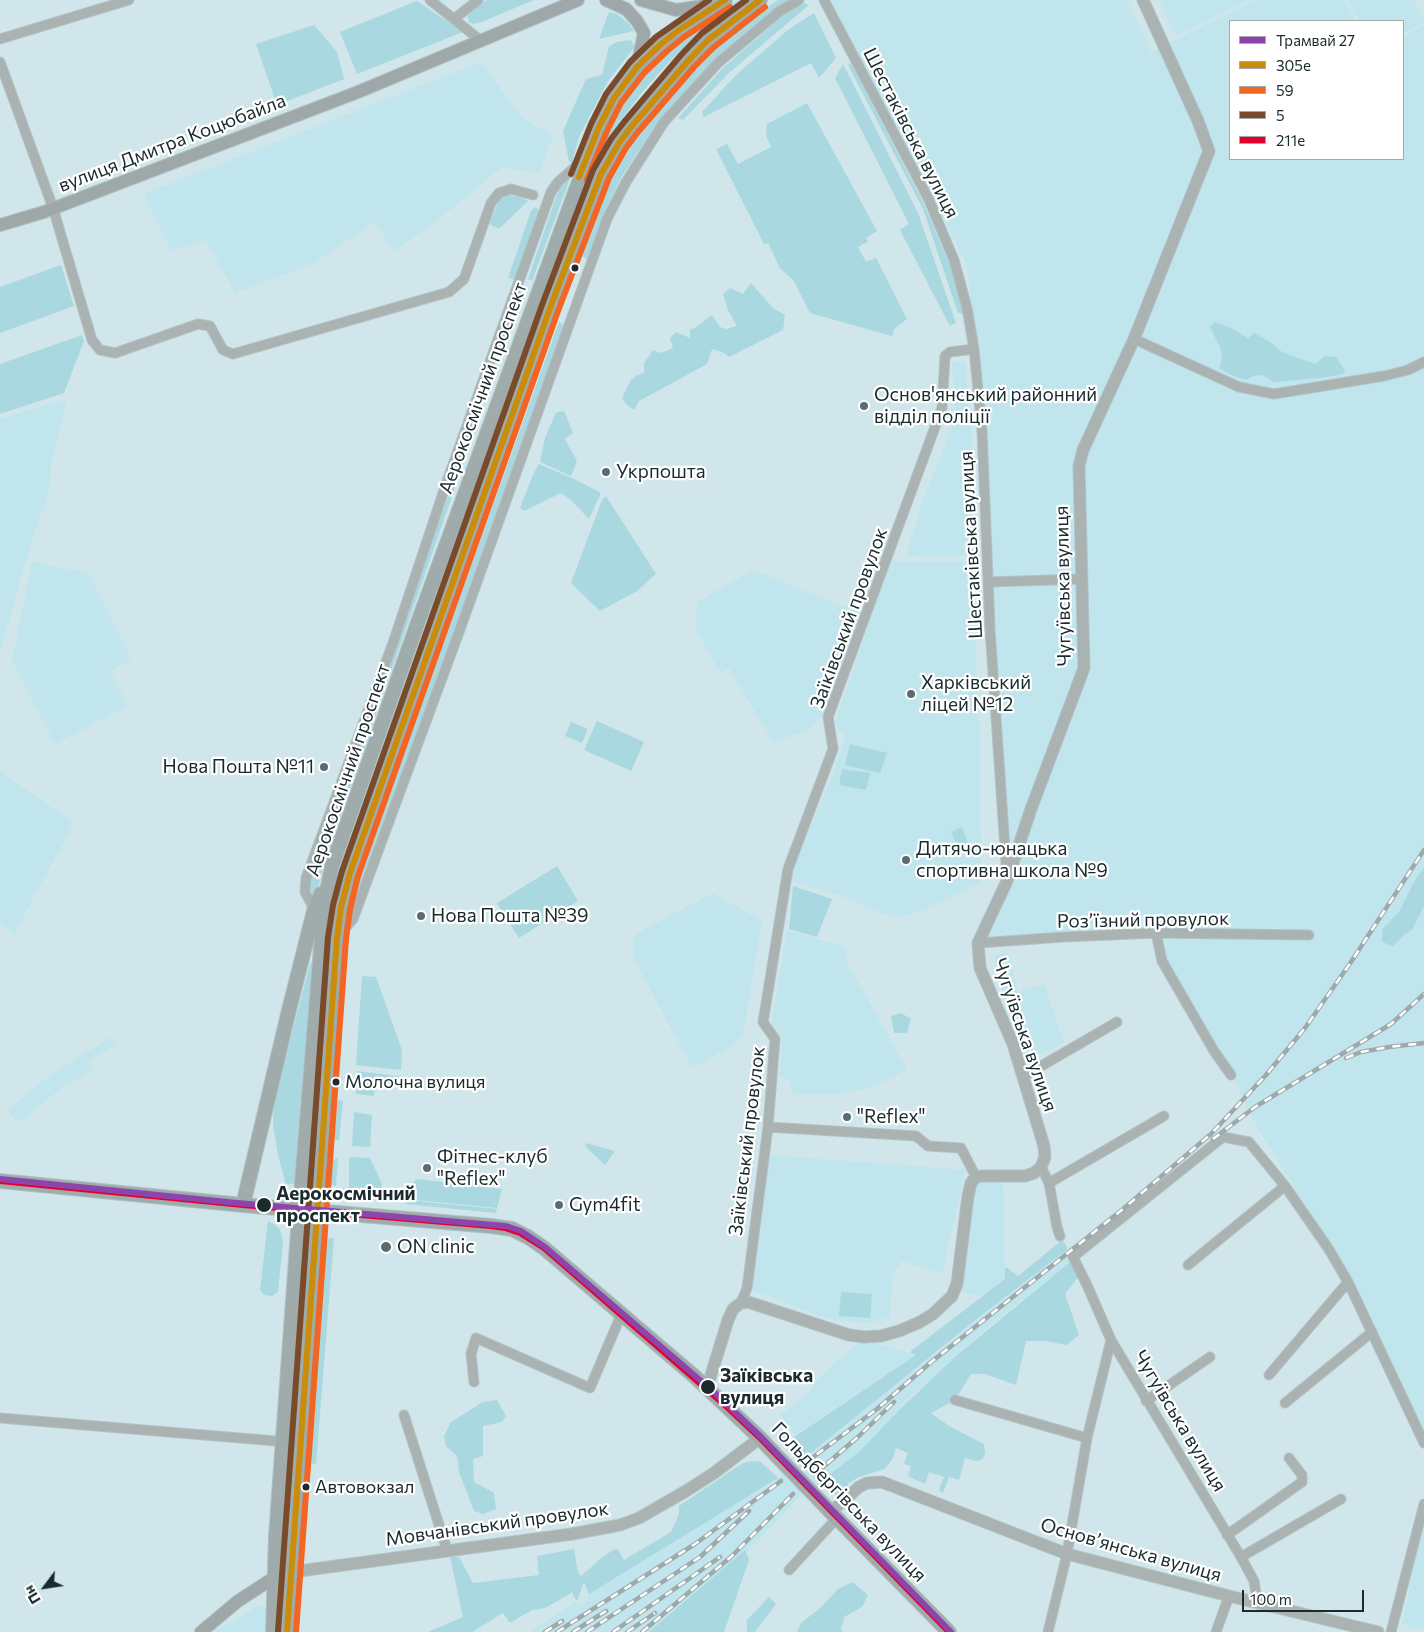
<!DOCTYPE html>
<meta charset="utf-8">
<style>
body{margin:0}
#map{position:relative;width:1424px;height:1632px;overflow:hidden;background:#d0e6ea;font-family:Commissioner,sans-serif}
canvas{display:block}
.legend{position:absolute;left:1229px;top:20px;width:175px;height:140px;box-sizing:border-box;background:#fff;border:1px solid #a3aaab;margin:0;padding:6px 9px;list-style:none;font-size:15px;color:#1a2a2d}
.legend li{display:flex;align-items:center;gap:10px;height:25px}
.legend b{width:25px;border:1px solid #a3aaab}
.north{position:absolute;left:20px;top:1562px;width:50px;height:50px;-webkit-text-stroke:4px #fff;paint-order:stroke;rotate:239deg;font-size:14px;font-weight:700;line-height:20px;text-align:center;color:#1a2a2d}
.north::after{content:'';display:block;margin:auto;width:18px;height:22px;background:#1a2a2d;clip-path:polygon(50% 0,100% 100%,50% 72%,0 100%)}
.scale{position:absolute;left:1242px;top:1590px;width:122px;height:22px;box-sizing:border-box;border:2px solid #1a2a2d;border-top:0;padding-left:6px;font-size:15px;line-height:18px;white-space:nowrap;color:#1a2a2d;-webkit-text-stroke:4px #fff;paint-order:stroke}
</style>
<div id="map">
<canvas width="1424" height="1632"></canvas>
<ul class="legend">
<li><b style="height:6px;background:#8e44ad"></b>Трамвай 27</li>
<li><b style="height:6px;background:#cb8d09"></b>305e</li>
<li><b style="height:6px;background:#f26522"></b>59</li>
<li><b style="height:6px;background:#7a4b2a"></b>5</li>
<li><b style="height:6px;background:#e4002b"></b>211е</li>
</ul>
<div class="north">Пн</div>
<div class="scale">100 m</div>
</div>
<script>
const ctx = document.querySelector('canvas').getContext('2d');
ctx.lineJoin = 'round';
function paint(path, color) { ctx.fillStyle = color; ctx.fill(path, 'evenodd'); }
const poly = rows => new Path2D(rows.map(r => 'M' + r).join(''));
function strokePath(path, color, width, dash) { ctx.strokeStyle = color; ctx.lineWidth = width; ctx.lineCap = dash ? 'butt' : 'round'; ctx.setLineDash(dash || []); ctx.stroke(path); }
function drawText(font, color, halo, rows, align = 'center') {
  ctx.font = font + ' Commissioner,sans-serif'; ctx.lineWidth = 4.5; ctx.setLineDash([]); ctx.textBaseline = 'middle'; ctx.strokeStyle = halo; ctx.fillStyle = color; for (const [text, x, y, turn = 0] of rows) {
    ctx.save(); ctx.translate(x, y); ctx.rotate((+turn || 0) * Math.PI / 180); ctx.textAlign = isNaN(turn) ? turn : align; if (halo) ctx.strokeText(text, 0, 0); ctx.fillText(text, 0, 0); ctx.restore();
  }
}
const built = poly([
 [831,0,1127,0,1151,52,1254,0,1345,0,1356,21,1230,21,1230,159,1403,159,1403,37,1424,25,1424,1443,1352,1280,1259,1130,1231,1075,1170,974,1156,933,985,939,1013,879,995,631,982,375,966,264,936,202,828,2],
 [1159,0,1248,0,1176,36],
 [1348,0,1414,0,1424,20,1424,23,1403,34,1403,21,1359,21],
 [481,62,521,117,553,136,539,173,502,167,439,219,394,251,375,222,314,263,235,293,206,240,171,250,144,194],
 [965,361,972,436,973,555,906,556,924,497,954,423,955,403,952,363],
 [67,399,51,467,49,492,31,543,0,653,0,419],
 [890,561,973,562,978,719,980,721,981,883,918,912,894,918,842,896,791,881,792,872,803,845,830,782,846,734,834,726],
 [32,562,88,573,132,660,110,671,128,706,55,744,12,661],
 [753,570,861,613,823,715,809,729,774,743,729,668,721,673,696,631,697,602],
 [0,771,74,823,14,934,0,922],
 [713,893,762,921,744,1031,737,1043,692,1068,633,957,634,935],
 [787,930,845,947,846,960,907,1070,871,1087,837,1094,801,1093,795,1095,791,1089,791,1084,788,1079,779,1076,783,1039,772,1023],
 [1008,952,1018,992,1044,984,1064,1043,1029,1059,1005,1001,994,956],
 [112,1037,117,1044,88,1061,93,1069,69,1084,64,1085,52,1096,35,1108,36,1111,25,1119,16,1121,8,1110,41,1082,75,1059],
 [768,1155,965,1170,942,1274,902,1261,892,1276,890,1317,869,1323,829,1319,751,1290],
 [978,1180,1003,1181,1005,1279,984,1296,958,1291,972,1189],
 [1063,1253,1070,1262,987,1328,955,1357,913,1394,858,1453,797,1499,747,1552,706,1632,529,1632,575,1602,581,1605,586,1602,589,1594,740,1500,764,1488,806,1458,979,1317],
 [863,1339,916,1355,795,1435,780,1415,809,1393,820,1376],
 [1424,1515,1424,1630,1402,1624],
 [259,1606,265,1608,265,1632,214,1632]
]);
const green = poly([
 [487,0,534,0,484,21,474,24,469,22,467,16,474,8],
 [739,0,749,0,692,40,671,60,644,90,621,120,606,144,596,166,579,215,576,214,605,131,634,80,659,53,697,25],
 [778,0,794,0,667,113,655,126,622,176,603,215,587,259,580,255,607,188,633,143,677,88,727,37],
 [417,1,463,32,357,74,340,32],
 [805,3,809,5,730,72,683,120,678,118,723,68,787,12],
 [609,12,617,14,629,24,634,31,599,39],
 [814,13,836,58,819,78,811,63,704,117,702,112,736,75,789,29],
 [314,25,337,52,344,79,277,105,256,44],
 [631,40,634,46,633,49,608,81,579,137,572,163,569,162,563,131,586,79,602,75,609,46,617,42],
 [851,63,925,206,952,270,963,314,958,313,923,209,848,65],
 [843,64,918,213,956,323,950,326,900,230,909,224,835,78],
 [807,103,877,231,866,238,868,242,858,247,866,262,876,258,907,319,894,329,892,336,810,313,794,281,780,268,768,243,764,244,716,149,727,144,738,164,771,147,766,136,767,124],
 [571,176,532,281,528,279,559,188,562,183],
 [507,195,519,196,528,201,499,229,489,224,499,201],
 [536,207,539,211,516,280,508,278,531,211],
 [61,265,74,306,0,333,0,287],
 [751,283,773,308,785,315,783,330,729,357,724,353,712,349,707,364,639,401,634,410,627,405,622,398,631,380,637,375,644,373,644,363,653,350,661,353,673,348,670,338,676,332,690,338,690,330,698,326,712,315,720,327,726,329,737,326,728,310,723,294,730,288,743,294],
 [559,322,565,326,353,907,351,899],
 [1215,322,1231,328,1248,338,1254,333,1270,342,1282,352,1315,364,1325,356,1336,357,1345,371,1343,374,1321,378,1274,382,1262,375,1253,376,1246,380,1231,375,1219,368,1222,359,1221,349,1210,327],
 [82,335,84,341,64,393,0,414,0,364],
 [564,411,573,433,565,439,577,461,571,476,540,462,545,438,554,417,557,412],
 [477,425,323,867,316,897,315,897,313,896,311,890,311,876,331,817,474,426],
 [539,464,574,479,601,493,589,519,571,500,561,493,524,511,520,508,533,475],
 [606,496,656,574,637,591,600,611,571,583,602,500],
 [597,721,644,742,631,771,584,750],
 [571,722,588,729,582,743,565,736],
 [850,744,887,753,880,773,845,765],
 [842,769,870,773,866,790,839,785],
 [962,827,970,849,961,854,951,832],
 [557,866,578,901,519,938,497,903],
 [1424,868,1424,906,1412,930,1404,935,1393,946,1382,942,1382,930,1399,912,1415,880],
 [793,886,832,899,817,937,789,929],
 [312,963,294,1183,286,1185,278,1155,275,1137,273,1126,274,1102,310,964],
 [362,976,376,977,402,1050,401,1070,356,1065],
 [901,1013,911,1019,907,1033,894,1033,891,1016],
 [357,1071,405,1077,411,1085,376,1078,374,1096,356,1094],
 [338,1100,343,1101,339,1141,334,1139],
 [354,1112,372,1115,370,1147,352,1146],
 [586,1143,615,1151,605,1165,585,1146],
 [338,1157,336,1186,329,1185,330,1163],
 [349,1157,370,1158,382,1184,381,1195,349,1190],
 [417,1179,502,1189,497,1208,405,1199,405,1189],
 [406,1200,497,1209,496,1213,405,1204],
 [268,1221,274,1224,280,1230,283,1242,278,1292,272,1296,264,1295,260,1290],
 [325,1238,334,1238,316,1464,309,1463],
 [1061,1241,1063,1241,1068,1249,979,1317,801,1461,785,1443,916,1355,911,1353,911,1351,1005,1279,1005,1268,1006,1267,1018,1276],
 [1070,1262,1078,1277,1065,1294,1079,1335,1066,1345,1045,1341,1026,1341,1016,1385,985,1374,971,1374,955,1400,931,1413,949,1426,984,1444,985,1452,983,1459,977,1461,965,1458,959,1480,949,1477,943,1493,939,1490,944,1477,929,1472,925,1484,908,1476,911,1466,904,1464,908,1453,896,1448,893,1458,885,1469,859,1477,849,1483,839,1498,821,1481,859,1452,899,1410,955,1357],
 [841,1292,872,1294,870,1318,839,1316],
 [497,1400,506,1416,502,1422,483,1426,483,1456,473,1459,474,1482,494,1493,496,1509,483,1514,474,1511,459,1472,457,1456,446,1446,444,1436,451,1422,483,1402],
 [753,1461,761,1462,778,1478,589,1594,584,1582,577,1601,573,1596,573,1592,545,1608,532,1610,510,1623,503,1613,472,1632,428,1632,463,1617,450,1557,459,1557,473,1583,539,1575,537,1556,574,1549,578,1573,581,1576,605,1555,617,1548,624,1560,671,1532,679,1514,679,1506,743,1463],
 [745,1550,749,1560,724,1632,649,1632],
 [852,1582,868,1595,862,1607,844,1617,841,1630,843,1632,797,1632,801,1623,819,1609,838,1589],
 [769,1597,776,1604,755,1632,747,1632,747,1620]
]);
const minor = poly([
 [430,0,480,40],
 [824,0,929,200,954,260,967,308,974,349,982,430,990,629,1007,878],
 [454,19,478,0],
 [0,39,129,0],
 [0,62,53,208,92,340,100,350,115,353,198,324,210,326,223,350,233,354,449,292,464,279,491,203,499,193,511,189,533,195],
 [1134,339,1239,387,1274,394,1384,376,1408,370,1424,362],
 [989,582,1082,579],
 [316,913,305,892,306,878,393,643,447,481,551,192,558,182,585,158],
 [1156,933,1162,961,1214,1051,1231,1075],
 [338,936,353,919,458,635,607,219,626,182,664,122,718,63,780,11,799,0],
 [978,943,1064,937,1156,933,1309,935],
 [1024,1076,1117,1022],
 [768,1127,916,1136,928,1146,961,1148,976,1177],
 [1041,1167,1049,1183,1057,1227,1060,1236],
 [1049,1183,1164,1116],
 [1188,1265,1285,1186],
 [741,1303,747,1288,768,1127,775,1039,763,1022,788,869,833,749,828,717,942,408,945,356,950,352,974,349],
 [1269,1375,1348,1282],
 [474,1382,471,1354,476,1338,590,1388,621,1315],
 [955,1400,1087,1438],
 [1146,1401,1210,1357],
 [1285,1403,1372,1332],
 [404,1415,447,1550],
 [0,1418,300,1443],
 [1227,1535,1302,1482,1302,1475,1289,1458],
 [1241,1557,1341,1499],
 [789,1570,837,1518],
 [1254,1602,1256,1594,1254,1581,1241,1557,1111,1340,1087,1285,1073,1257,1223,1137,1249,1142,1285,1186,1328,1248,1348,1282,1424,1443],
 [1048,1632,1067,1554,1087,1438,1111,1340],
 [1216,1632,1229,1596],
 [1391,1632,1424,1504]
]);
const tertiary = poly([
 [707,1388,728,1320,733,1309,741,1303,748,1302,849,1335,864,1337,881,1336,899,1331,920,1322,933,1314,952,1296,957,1284,968,1196,971,1183,976,1177,981,1176,1025,1176,1034,1173,1041,1167,1045,1157,1044,1146,1013,1044,980,968,978,943,1007,881,1031,809,1084,668,1079,466,1083,450,1134,339,1209,151,1198,121,1143,0],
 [831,1512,859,1487,867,1483,882,1482,1067,1554,1229,1596,1378,1632],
 [292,1572,572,1534,620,1525,639,1518,686,1491,714,1473,760,1438]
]);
const secondary = poly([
 [606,0,626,9,637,21,644,33,637,67],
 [641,0,676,10,716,4],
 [0,225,44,212,358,92,578,0],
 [201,1632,238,1601,275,1577,292,1572]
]);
const primary = poly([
 [0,1181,243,1205,491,1226,512,1229,528,1237,544,1248,694,1376,760,1438,774,1453],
 [243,1205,288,1014,314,911,321,894],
 [828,1509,949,1632],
 [273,1632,276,1536,298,1231,323,923,325,901,332,866,417,625,599,127,614,98,637,67,661,44,679,30,725,0],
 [287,1632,294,1550,337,938,341,907,350,873,550,308,601,174,619,143,631,127,688,61,708,40,760,0]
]);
const rail = poly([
 [1346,1058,1361,1052,1389,1047,1424,1043],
 [1213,1139,1255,1107,1391,1024,1424,994],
 [804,1464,877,1409,930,1363,1123,1209,1211,1134,1266,1075,1305,1028,1351,962,1424,850],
 [815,1474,859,1436,894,1402],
 [545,1632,562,1621],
 [557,1632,695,1544,781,1481],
 [573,1632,606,1611],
 [587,1632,700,1557,749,1511],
 [613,1632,720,1557],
 [627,1632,655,1613],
 [642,1632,732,1556,793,1494]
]);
const primaryBridge = poly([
 [774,1453,828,1509]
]);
const bus1 = poly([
 [579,177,599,127,614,98,637,67,661,44,679,30,725,0],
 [287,1632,337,938,341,907,350,873,550,308,601,174,619,143,631,127,688,61,708,40,760,0]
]);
const bus2 = poly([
 [587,180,607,131,621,103,644,73,667,51,684,37,730,7],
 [296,1632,346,939,350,909,358,876,558,311,609,178,626,148,638,132,694,67,714,47,765,7]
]);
const bus3 = poly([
 [571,174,591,124,606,94,630,62,656,37,709,0],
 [278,1631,328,937,333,905,342,871,542,305,593,170,611,139,624,122,681,55,702,33,746,0]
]);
const bus4 = poly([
 [0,1181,243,1205,491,1226,505,1228,520,1233,544,1248,727,1407,760,1438,949,1632]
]);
const tram1 = poly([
 [0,1179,237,1203,506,1226,521,1231,545,1247,715,1393,761,1437,951,1632]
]);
const markers = [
 [575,268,4.5,"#1a2a2d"],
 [864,406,5,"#5a6c6f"],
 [606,472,5,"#5a6c6f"],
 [911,694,5,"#5a6c6f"],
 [324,767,5,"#5a6c6f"],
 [906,860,5,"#5a6c6f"],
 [421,916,5,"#5a6c6f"],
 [336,1082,4.5,"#1a2a2d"],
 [847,1117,5,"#5a6c6f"],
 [427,1168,5,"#5a6c6f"],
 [264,1205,8,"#1a2a2d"],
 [559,1205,5,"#5a6c6f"],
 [386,1247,6,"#5a6c6f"],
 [708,1387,8,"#1a2a2d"],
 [306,1487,4.5,"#1a2a2d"]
];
const busNames = [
 ["Молочна вулиця",345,1082],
 ["Автовокзал",315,1487]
];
const streetNames = [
 ["Шестаківська вулиця",911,133,63],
 ["вулиця Дмитра Коцюбайла",172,143,-21],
 ["Аерокосмічний проспект",483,388,-70],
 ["Шестаківська вулиця",971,545,-93],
 ["Чугуївська вулиця",1063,586,-91],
 ["Заїківський провулок",849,618,-70],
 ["Аерокосмічний проспект",348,770,-71],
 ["Роз’їзний провулок",1143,920,-1],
 ["Чугуївська вулиця",1025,1035,71],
 ["Заїківський провулок",747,1141,-83],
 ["Чугуївська вулиця",1180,1421,59],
 ["Гольдбергівська вулиця",849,1502,46],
 ["Мовчанівський провулок",497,1524,-8],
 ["Основ’янська вулиця",1131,1550,16]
];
const poiNames = [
 ["Основ'янський районний",874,395],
 ["відділ поліції",874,417],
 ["Укрпошта",616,472],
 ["Харківський",921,683],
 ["ліцей №12",921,705],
 ["Нова Пошта №11",314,767,"right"],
 ["Дитячо-юнацька",916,849],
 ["спортивна школа №9",916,871],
 ["Нова Пошта №39",431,916],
 ["\"Reflex\"",857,1117],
 ["Фітнес-клуб",437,1157],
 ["\"Reflex\"",437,1179],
 ["Gym4fit",569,1205],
 ["ON clinic",397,1247]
];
const stopNames = [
 ["Аерокосмічний",276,1194],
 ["проспект",276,1216],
 ["Заїківська",720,1376],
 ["вулиця",720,1398]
];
paint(built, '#c0e5ec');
paint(green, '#a9d8e0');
strokePath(minor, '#b2c3c6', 11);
strokePath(tertiary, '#b2c3c6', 13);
strokePath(secondary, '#b2c3c6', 14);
strokePath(primary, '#b2c3c6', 16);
strokePath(minor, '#aab2b2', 9);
strokePath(tertiary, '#aab2b2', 11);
strokePath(secondary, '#9fa8a8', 12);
strokePath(primary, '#a0abac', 14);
strokePath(rail, '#9da9aa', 4.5);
strokePath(rail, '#fff', 2.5, [8]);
strokePath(primaryBridge, '#b2c3c6', 16, []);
strokePath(primaryBridge, '#a0abac', 14);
strokePath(bus1, '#cb8d09', 6);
strokePath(bus2, '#f26522', 6);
strokePath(bus3, '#7a4b2a', 6);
strokePath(bus4, '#e4002b', 6);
strokePath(tram1, '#8e44ad', 6);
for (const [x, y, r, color] of markers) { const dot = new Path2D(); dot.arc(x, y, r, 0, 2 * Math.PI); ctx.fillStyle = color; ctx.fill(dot); strokePath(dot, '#fff', 2); }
drawText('18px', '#1a2a2d', '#fff', busNames, 'left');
drawText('19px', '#1a2a2d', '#fff', streetNames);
drawText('19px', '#1a2a2d', '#fff', poiNames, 'left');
drawText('bold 19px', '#1a2a2d', '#fff', stopNames, 'left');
</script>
